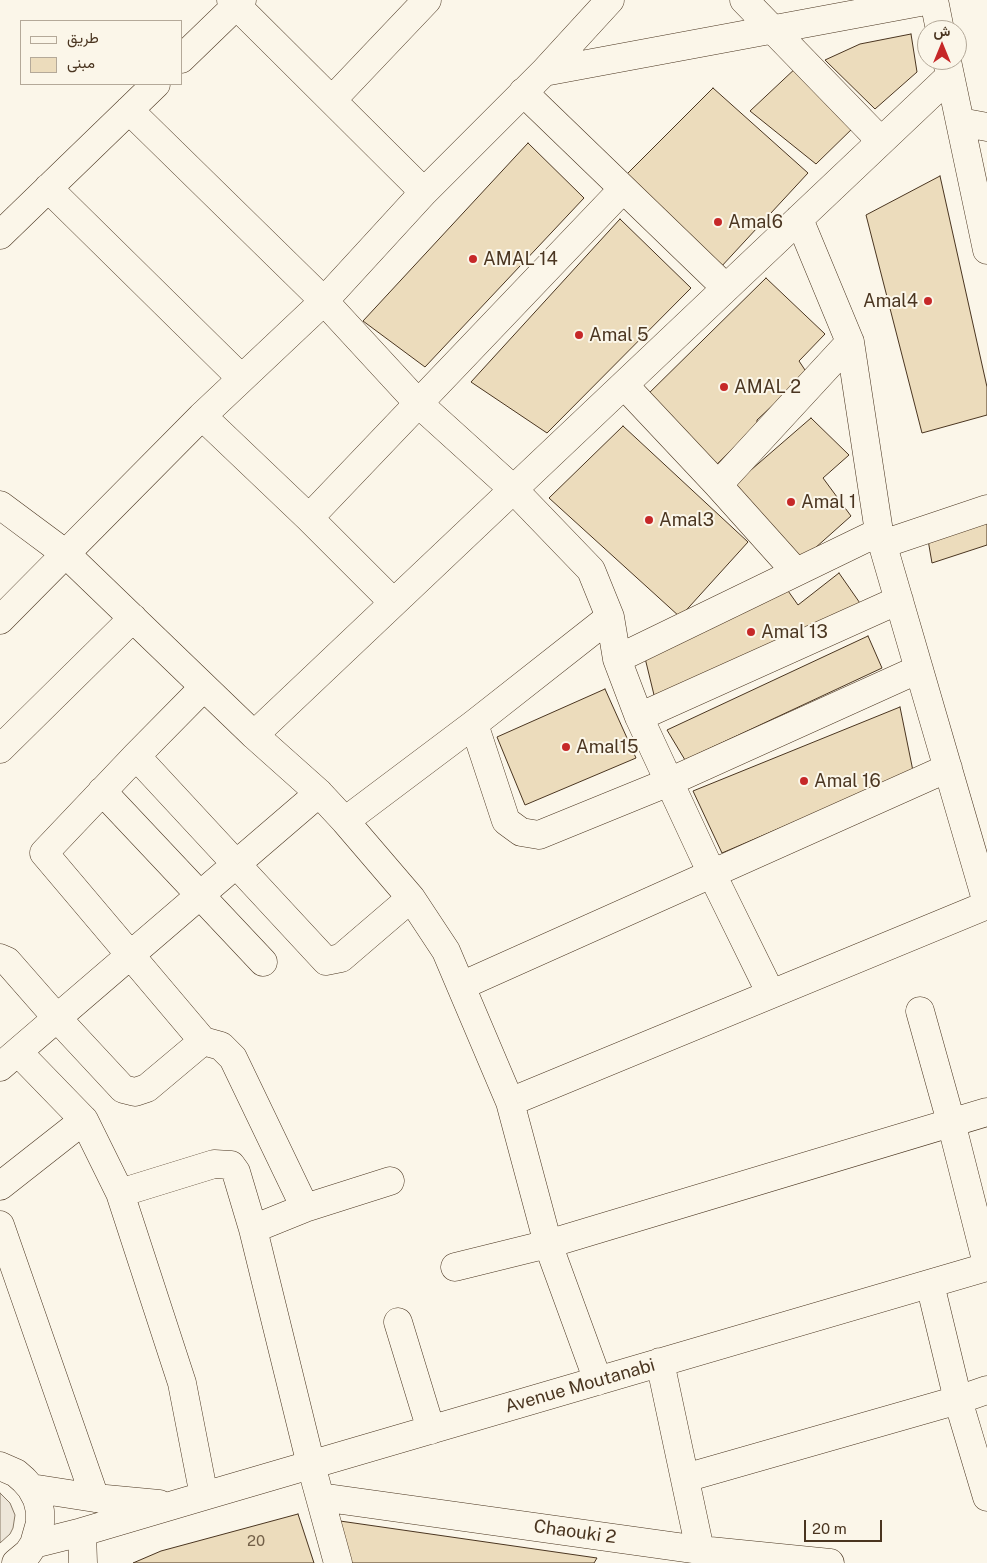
<!DOCTYPE html>
<meta charset="utf-8">
<style>
body{margin:0}
#map{position:relative;width:987px;height:1563px;overflow:hidden;background:#fbf6e9;font-family:"Public Sans",Vazirmatn,sans-serif}
canvas{display:block}
.legend{position:absolute;left:20px;top:20px;width:162px;height:65px;box-sizing:border-box;background:#fbf6e9;border:1px solid #b4a999;margin:0;padding:6px 9px;list-style:none;font-size:15px;color:#4a3520}
.legend li{display:flex;align-items:center;gap:10px;height:25px}
.legend b{width:25px;border:1px solid #b4a999}
.north{position:absolute;left:917px;top:20px;width:50px;height:50px;box-sizing:border-box;background:#fbf6e9;border:1px solid #b4a999;border-radius:50%;rotate:0deg;font-size:14px;font-weight:700;line-height:20px;text-align:center;color:#4a3520}
.north::after{content:'';display:block;margin:auto;width:18px;height:22px;background:#c62828;clip-path:polygon(50% 0,100% 100%,50% 72%,0 100%)}
.scale{position:absolute;left:804px;top:1520px;width:78px;height:22px;box-sizing:border-box;border:2px solid #4a3520;border-top:0;padding-left:6px;font-size:15px;line-height:18px;white-space:nowrap;color:#4a3520;-webkit-text-stroke:4px #fbf6e9;paint-order:stroke}
</style>
<div id="map">
<canvas width="987" height="1563"></canvas>
<ul class="legend">
<li><b style="height:6px;background:#fbf6e9"></b>طريق</li>
<li><b style="height:14px;background:#ecdcbc"></b>مبنى</li>
</ul>
<div class="north">ش</div>
<div class="scale">20 m</div>
</div>
<script>
const ctx = document.querySelector('canvas').getContext('2d');
ctx.lineJoin = 'round';
function paint(path, color) { ctx.fillStyle = color; ctx.fill(path, 'evenodd'); }
const poly = rows => new Path2D(rows.map(r => 'M' + r).join(''));
function strokePath(path, color, width, dash) { ctx.strokeStyle = color; ctx.lineWidth = width; ctx.lineCap = dash ? 'butt' : 'round'; ctx.setLineDash(dash || []); ctx.stroke(path); }
function drawText(font, color, halo, rows, align = 'center') {
  ctx.font = font + ' "Public Sans",sans-serif'; ctx.lineWidth = 4; ctx.setLineDash([]); ctx.textBaseline = 'middle'; ctx.strokeStyle = halo; ctx.fillStyle = color; for (const [text, x, y, turn = 0] of rows) {
    ctx.save(); ctx.translate(x, y); ctx.rotate((+turn || 0) * Math.PI / 180); ctx.textAlign = isNaN(turn) ? turn : align; if (halo) ctx.strokeText(text, 0, 0); ctx.fillText(text, 0, 0); ctx.restore();
  }
}
const green = poly([
 [0,1493,10,1503,15,1515,13,1528,10,1534,0,1543,0,1493]
]);
const building = poly([
 [911,34,917,72,875,109,825,60,860,44,911,34],
 [798,66,856,125,816,164,750,111,798,66],
 [713,88,808,173,720,268,626,175,713,88],
 [528,143,584,198,425,367,363,321,528,143],
 [940,176,987,387,987,415,922,433,866,215,940,176],
 [620,219,691,288,547,433,471,382,620,219],
 [766,278,825,334,799,361,807,373,757,420,757,425,711,470,642,400,766,278],
 [811,418,849,455,823,478,851,516,796,565,729,489,811,418],
 [623,426,748,542,680,617,549,498,623,426],
 [987,516,987,545,932,563,927,534,987,516],
 [839,573,862,606,655,699,645,658,786,588,798,605,839,573],
 [868,636,882,668,685,760,667,730,868,636],
 [605,689,636,758,525,805,497,737,605,689],
 [900,707,913,771,722,853,693,791,900,707],
 [298,1514,314,1563,133,1563,161,1551,298,1514],
 [340,1521,597,1558,594,1563,351,1563,340,1521]
]);
const minor = poly([
 [231,0,424,192],
 [744,0,881,141],
 [934,0,940,30],
 [181,59,242,0],
 [947,61,987,250],
 [544,72,610,0],
 [523,92,726,288],
 [332,100,427,0],
 [129,110,324,301,418,403,513,489,591,570,610,617,617,659,639,717,712,874,771,994],
 [960,122,987,127],
 [48,188,241,378],
 [799,219,850,342,879,532,987,903],
 [0,235,156,84],
 [624,385,718,485,796,572],
 [202,416,309,518,393,602],
 [718,485,850,342],
 [0,505,66,554,254,735,319,793,345,821,411,898,446,951,510,1102,548,1244,598,1381],
 [309,518,623,189],
 [883,544,987,509],
 [0,620,202,416,324,301,424,192,544,72,931,0],
 [617,659,879,532],
 [639,717,899,600],
 [474,724,506,821,521,832,539,835,669,782,919,669],
 [254,735,950,76],
 [0,749,133,618],
 [136,756,326,961,341,958,411,898],
 [102,791,263,962],
 [345,821,474,724,610,617],
 [0,958,7,961,57,1018,123,1089,135,1092,147,1088,203,1041,221,1046,233,1058,305,1208],
 [461,986,948,768],
 [920,1011,951,1122,987,1264],
 [203,1041,44,853,136,756,204,687],
 [18,1052,84,1120,120,1193,182,1383,204,1496],
 [0,1067,319,793],
 [510,1102,987,905],
 [0,1186,84,1120],
 [120,1193,214,1164,231,1165,236,1172,253,1229,311,1465,338,1563],
 [0,1225,95,1498],
 [253,1229,305,1208,390,1181],
 [455,1267,548,1244,987,1112],
 [930,1284,958,1400,987,1497],
 [398,1322,431,1430],
 [660,1362,700,1550],
 [0,1466,16,1473,24,1480,31,1488,37,1499,40,1511,40,1523,34,1544,28,1553,16,1563],
 [685,1478,958,1400,987,1390],
 [31,1488,95,1498,159,1504],
 [320,1497,700,1550,830,1563],
 [82,1532,83,1563],
 [34,1544,82,1532,204,1496,987,1267]
]);
const markers = [
 [718,222,5,"#c62828"],
 [473,259,5,"#c62828"],
 [928,301,5,"#c62828"],
 [579,335,5,"#c62828"],
 [724,387,5,"#c62828"],
 [791,502,5,"#c62828"],
 [649,520,5,"#c62828"],
 [751,632,5,"#c62828"],
 [566,747,5,"#c62828"],
 [804,781,5,"#c62828"]
];
const numberNames = [
 ["20",256,1541]
];
const poiNames = [
 ["Amal6",728,222],
 ["AMAL 14",483,259],
 ["Amal4",918,301,"right"],
 ["Amal 5",589,335],
 ["AMAL 2",734,387],
 ["Amal 1",801,502],
 ["Amal3",659,520],
 ["Amal 13",761,632],
 ["Amal15",576,747],
 ["Amal 16",814,781]
];
const streetNames = [
 ["Avenue Moutanabi",580,1386,-16],
 ["Chaouki 2",575,1532,8]
];
paint(green, '#ede6d9');
strokePath(green, '#887966', 1);
paint(building, '#ecdcbc');
strokePath(building, '#4a3520', 1);
strokePath(minor, '#4a3520', 29);
strokePath(minor, '#fbf6e9', 28);
for (const [x, y, r, color] of markers) { const dot = new Path2D(); dot.arc(x, y, r, 0, 2 * Math.PI); ctx.fillStyle = color; ctx.fill(dot); strokePath(dot, '#fbf6e9', 2); }
drawText('15px', '#725f47', null, numberNames);
drawText('18px', '#4a3520', '#fbf6e9', poiNames, 'left');
drawText('18px', '#4a3520', '#fbf6e9', streetNames);
</script>
